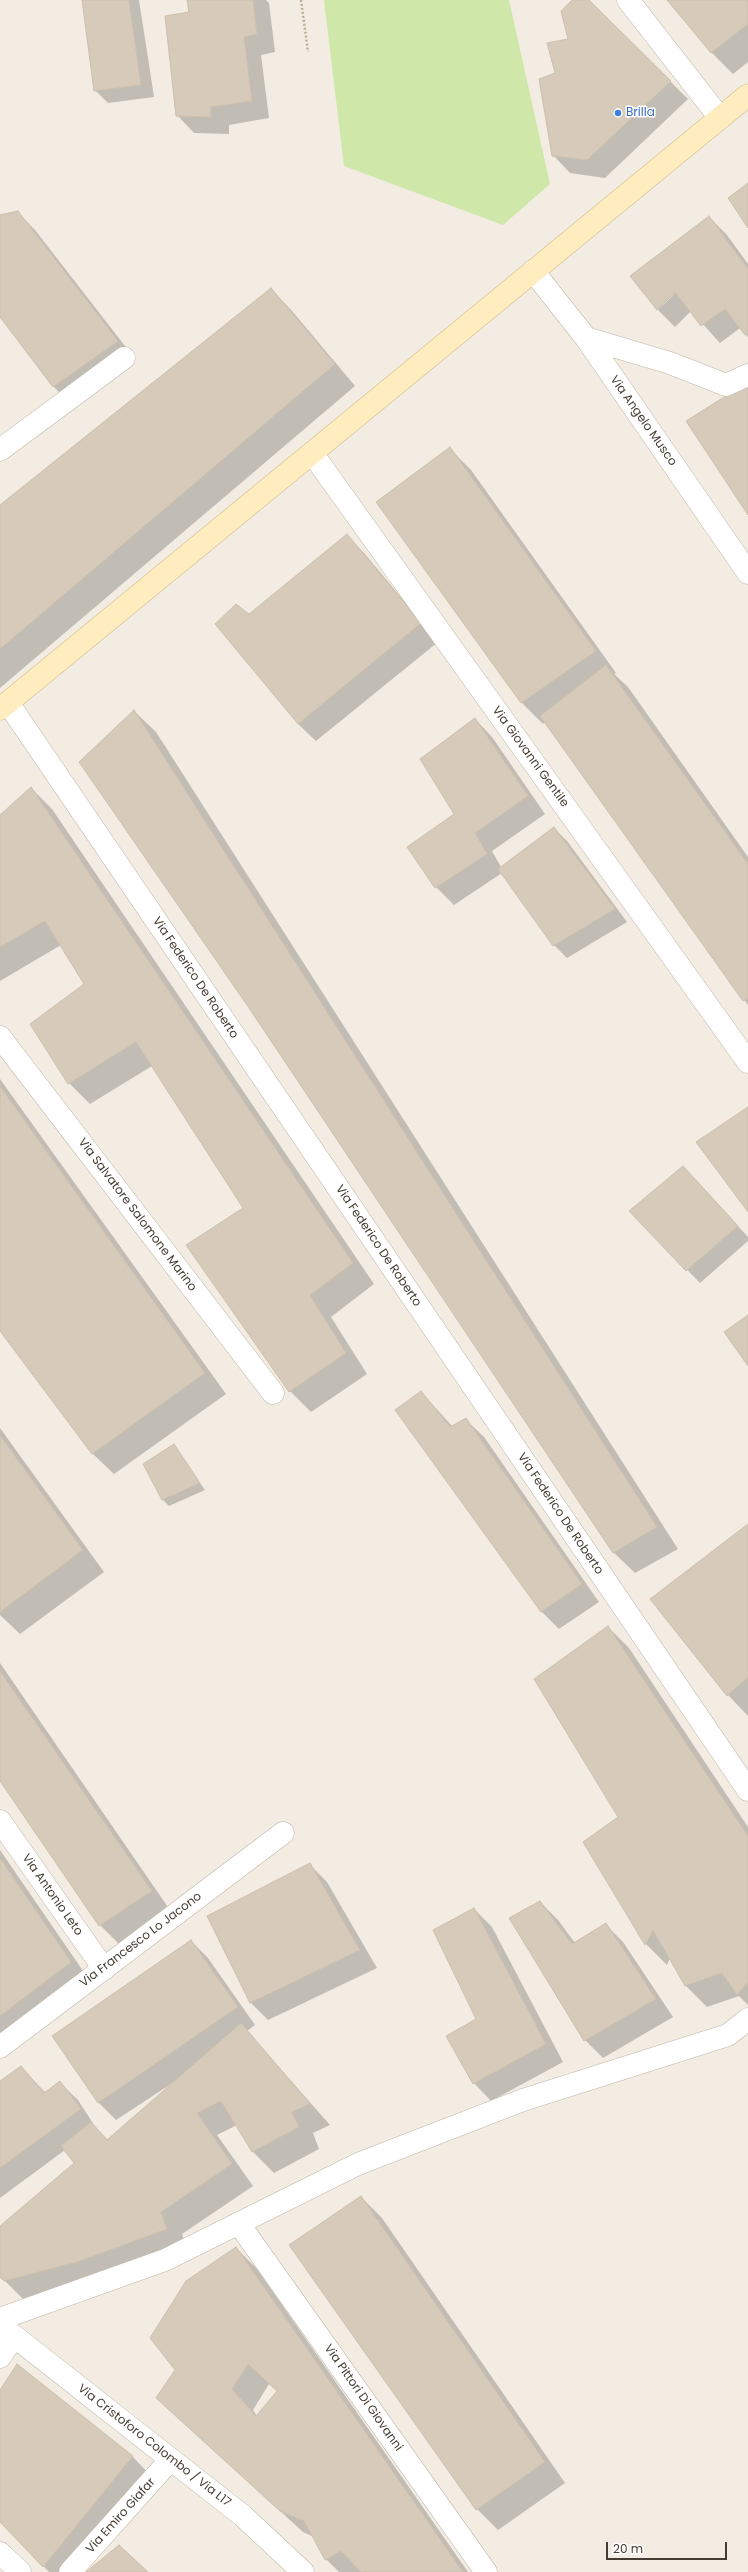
<!DOCTYPE html>
<style>
body{margin:0}
#map{position:relative;width:748px;height:2572px;overflow:hidden;background:#f2ece2;font-family:Poppins,sans-serif}
canvas{display:block}
.scale{position:absolute;left:606px;top:2542px;width:121px;height:18px;box-sizing:border-box;border:2px solid #433c33;border-top:0;padding-left:5px;font-size:12px;line-height:14px;white-space:nowrap;color:#433c33;-webkit-text-stroke:3px #fff;paint-order:stroke}
</style>
<div id="map">
<canvas width="748" height="2572"></canvas>
<div class="scale">20 m</div>
</div>
<script>
const ctx = document.querySelector('canvas').getContext('2d');
ctx.lineJoin = 'round';
function paint(path, color) { ctx.fillStyle = color; ctx.fill(path, 'evenodd'); }
const poly = rows => new Path2D(rows.map(r => 'M' + r).join(''));
function strokePath(path, color, width, dash) { ctx.strokeStyle = color; ctx.lineWidth = width; ctx.lineCap = dash ? 'butt' : 'round'; ctx.setLineDash(dash || []); ctx.stroke(path); }
function drawText(font, color, halo, rows, align = 'center') {
  ctx.font = font + ' Poppins,sans-serif'; ctx.lineWidth = 3; ctx.setLineDash([]); ctx.textBaseline = 'middle'; ctx.strokeStyle = halo; ctx.fillStyle = color; for (const [text, x, y, turn = 0] of rows) {
    ctx.save(); ctx.translate(x, y); ctx.rotate((+turn || 0) * Math.PI / 180); ctx.textAlign = isNaN(turn) ? turn : align; if (halo) ctx.strokeText(text, 0, 0); ctx.fillText(text, 0, 0); ctx.restore();
  }
}
const green = poly([
 [324,0,509,0,550,184,503,225,344,166]
]);
const shadow = poly([
 [83,0,139,0,154,97,108,103,95,90],
 [188,0,266,0,269,3,275,52,261,55,269,118,229,125,229,134,194,133,177,115,190,13],
 [573,0,588,0,688,99,605,178,570,173,553,155,556,74,569,40],
 [668,0,748,0,748,62,733,74,712,53],
 [17,212,35,230,135,359,71,404,53,386,0,316,0,216],
 [709,217,727,235,748,264,748,337,740,328,720,343,691,311,675,327,658,310,679,289,677,288,658,310,632,276],
 [271,289,292,311,355,386,0,688,0,506],
 [449,448,471,470,616,673,614,674,628,687,748,857,748,1005,545,722,543,724,522,703,377,502],
 [347,536,364,553,438,642,316,741,298,724,249,615],
 [134,711,156,732,678,1549,635,1573,613,1552],
 [475,719,492,737,545,814,492,851,501,867,554,828,567,841,627,922,567,958,554,945,502,873,454,905,436,887,455,814],
 [31,788,52,809,374,1284,331,1317,367,1374,311,1412,290,1391,245,1209,152,1066,90,1104,69,1083,86,984,61,945,0,981,0,816],
 [0,1079,226,1394,114,1474,92,1453,0,1329],
 [696,1180,748,1237,748,1241,700,1283,631,1211],
 [421,1392,453,1427,466,1420,484,1437,599,1602,559,1629,542,1612,396,1410],
 [0,1428,104,1572,20,1634,0,1615],
 [174,1446,205,1490,169,1506,163,1500],
 [748,1525,748,1716,728,1695,652,1599],
 [608,1627,629,1648,748,1827,748,2005,739,1996,707,2007,686,1986,670,1958,667,1965,646,1944,585,1842,620,1817],
 [0,1663,172,1913,121,1946,100,1925,0,1780],
 [0,1850,92,1984,0,2053],
 [309,1864,327,1882,377,1968,268,2020,250,2002],
 [540,1902,558,1920,575,1943,606,1925,623,1942,673,2017,603,2058,585,2040],
 [474,1909,492,1927,563,2062,491,2101,474,2083,477,2019],
 [191,1941,208,1958,255,2025,247,2031,330,2125,313,2133,319,2149,274,2173,253,2152,237,2125,217,2135,253,2186,182,2234,187,2250,26,2302,0,2276,0,2227,75,2164,65,2150,0,2198,0,2082,20,2067,46,2093,60,2083,78,2100,96,2128,108,2140,174,2082,116,2120,99,2103,53,2036],
 [361,2197,382,2218,565,2483,498,2530,477,2509],
 [236,2248,257,2269,468,2572,339,2572,326,2559,314,2537,303,2532,157,2398,176,2370],
 [269,2384,278,2392,257,2416,253,2410],
 [17,2366,133,2457,150,2475,70,2572,49,2572,0,2521,0,2392]
]);
const building = poly([
 [82,0,129,0,141,85,94,91,82,0],
 [187,0,253,0,257,34,244,37,252,101,211,107,211,117,176,116,165,16,189,12,187,0],
 [572,0,589,0,671,81,587,160,552,156,539,79,555,73,547,43,568,39,561,11,572,0],
 [667,0,748,0,748,24,711,53,667,0],
 [748,183,748,228,728,198,748,183],
 [18,211,118,341,53,387,0,317,0,215,18,211],
 [709,216,748,269,748,333,745,335,725,309,701,326,675,292,657,310,630,276,709,216],
 [271,288,335,364,0,649,0,505,271,288],
 [748,382,748,515,686,421,748,382],
 [450,447,596,651,521,703,376,502,450,447],
 [347,534,421,623,298,724,215,624,236,604,249,614,347,534],
 [606,665,748,864,748,998,743,1001,540,716,606,665],
 [134,710,379,1093,657,1527,613,1553,247,1005,79,762,134,710],
 [475,718,528,796,475,833,487,854,435,888,407,847,454,814,420,759,475,718],
 [31,787,353,1263,310,1295,346,1353,289,1392,186,1245,243,1208,136,1042,68,1084,30,1024,84,984,45,921,0,947,0,815,31,787],
 [554,827,615,909,553,946,498,869,554,827],
 [0,1086,205,1373,92,1454,0,1331,0,1086],
 [748,1107,748,1212,696,1142,748,1107],
 [683,1166,738,1226,686,1271,629,1211,683,1166],
 [748,1315,748,1366,724,1332,748,1315],
 [421,1391,450,1427,466,1418,582,1584,541,1612,395,1410,421,1391],
 [0,1435,83,1550,0,1612,0,1435],
 [174,1444,200,1483,162,1500,143,1464,174,1444],
 [748,1524,748,1677,727,1696,650,1599,748,1524],
 [608,1626,748,1836,748,1982,737,1995,722,1973,685,1986,653,1930,645,1945,583,1842,618,1817,534,1679,608,1626],
 [0,1671,152,1891,99,1926,0,1781,0,1671],
 [0,1858,71,1962,0,2016,0,1858],
 [310,1863,360,1950,250,2003,207,1916,310,1863],
 [540,1901,572,1944,606,1923,656,1999,584,2041,509,1918,540,1901],
 [474,1908,546,2044,473,2084,446,2036,476,2019,433,1930,474,1908],
 [191,1940,238,2007,98,2103,52,2036,191,1940],
 [241,2023,310,2104,292,2112,299,2127,252,2152,221,2101,197,2113,232,2164,161,2212,167,2229,77,2262,4,2281,0,2277,0,2226,74,2163,61,2146,91,2122,107,2140,241,2023],
 [21,2066,44,2093,60,2081,81,2109,0,2168,0,2081,21,2066],
 [361,2196,545,2462,476,2510,289,2245,361,2196],
 [236,2247,463,2572,361,2572,341,2551,325,2560,304,2521,280,2511,156,2398,175,2370,150,2338,186,2281,236,2247],
 [248,2364,277,2391,256,2416,232,2389,248,2364],
 [17,2364,133,2456,43,2567,0,2522,0,2390,17,2364],
 [119,2545,148,2572,86,2572,119,2545]
]);
const path = poly([
 [301,0,308,52]
]);
const minor = poly([
 [628,0,720,118],
 [533,271,586,338,748,573],
 [586,338,670,363,726,385,748,375],
 [0,450,124,358],
 [312,453,748,1062],
 [8,703,748,1790],
 [0,1037,273,1393],
 [0,1821,104,1969],
 [0,2047,283,1833],
 [239,2224,486,2572],
 [0,2319,165,2260,358,2164,523,2100,728,2035,748,2019],
 [0,2325,243,2516,303,2572],
 [0,2357,14,2337],
 [0,2553,20,2572],
 [70,2572,171,2459]
]);
const secondary = poly([
 [0,709,748,95]
]);
const markers = [
 [618,113,4,"#3f7fe0"]
];
const shopNames = [
 ["Brilla",626,113]
];
const streetNames = [
 ["Via Angelo Musco",643,421,55],
 ["Via Giovanni Gentile",530,757,54],
 ["Via Federico De Roberto",195,978,56],
 ["Via Salvatore Salomone Marino",137,1215,53],
 ["Via Federico De Roberto",378,1246,56],
 ["Via Federico De Roberto",560,1514,56],
 ["Via Antonio Leto",52,1895,55],
 ["Via Francesco Lo Jacono",141,1940,-37],
 ["Via Pittori Di Giovanni",363,2398,55],
 ["Via Cristoforo Colombo / Via L17",154,2446,38],
 ["Via Emiro Giafar",121,2516,-48]
];
paint(green, '#cfe8a9');
paint(shadow, '#0003');
paint(building, '#d6caba');
strokePath(building, '#cebfab', 1);
strokePath(minor, '#c0b6a8', 23);
strokePath(secondary, '#d3be90', 23);
strokePath(path, '#bfae96', 2.5, [2, 2]);
strokePath(minor, '#fff', 22);
strokePath(secondary, '#ffecbf', 22);
for (const [x, y, r, color] of markers) { const dot = new Path2D(); dot.arc(x, y, r, 0, 2 * Math.PI); ctx.fillStyle = color; ctx.fill(dot); strokePath(dot, '#fff', 1.5); }
drawText('12px', '#366cbe', '#fff', shopNames, 'left');
drawText('12px', '#433c33', '#fff', streetNames);
</script>
